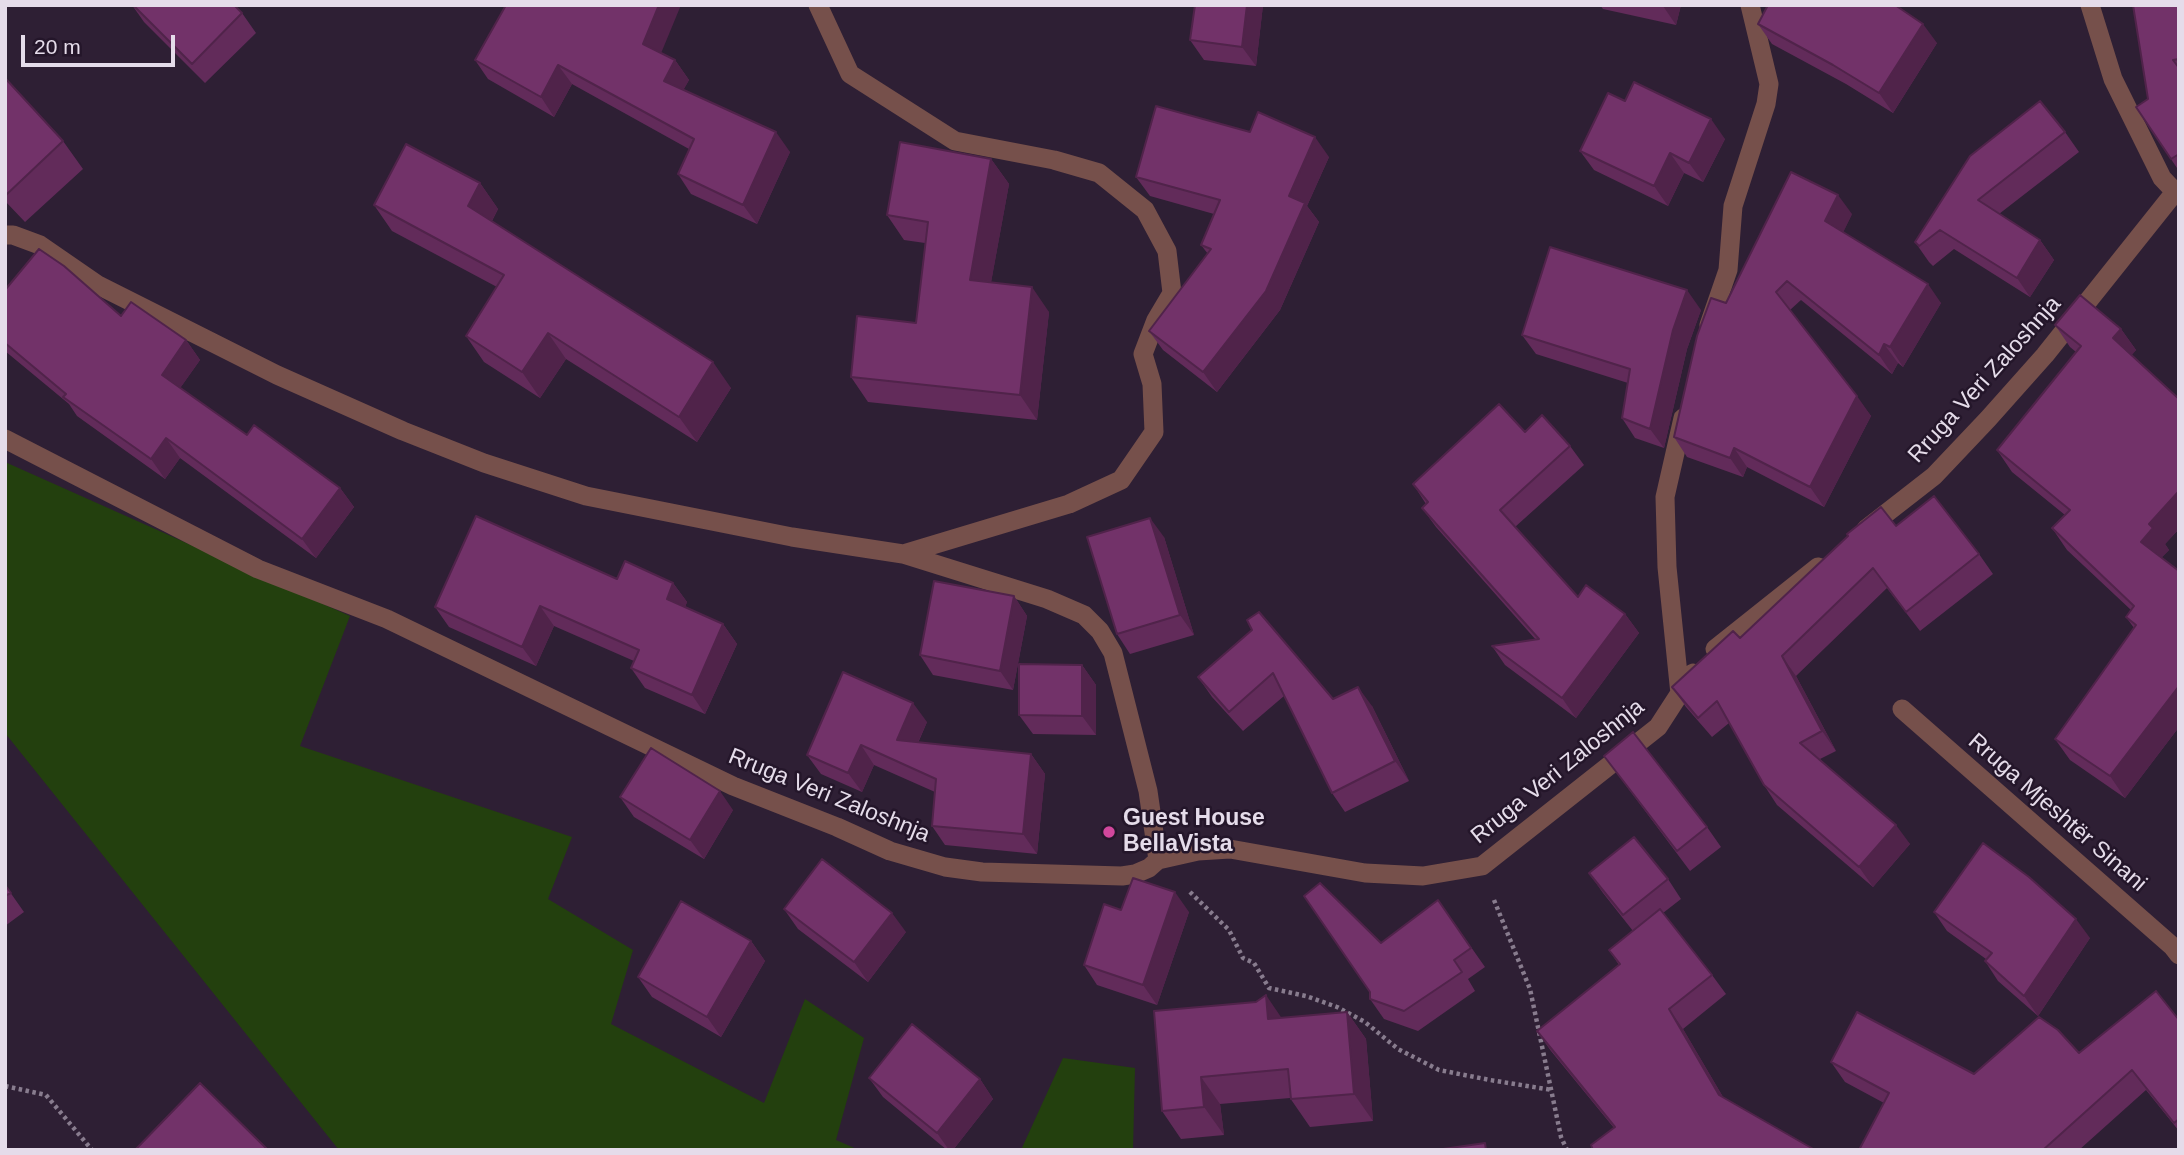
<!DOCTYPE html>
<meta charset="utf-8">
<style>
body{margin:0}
#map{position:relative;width:2184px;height:1155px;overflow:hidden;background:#2e1f34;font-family:Helvetica,sans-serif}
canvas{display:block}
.frame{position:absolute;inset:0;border:7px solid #e5dcea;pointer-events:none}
.scale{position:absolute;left:21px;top:35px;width:154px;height:32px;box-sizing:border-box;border:4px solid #e5dcea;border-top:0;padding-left:9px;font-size:21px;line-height:24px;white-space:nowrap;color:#e5dcea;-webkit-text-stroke:5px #24162a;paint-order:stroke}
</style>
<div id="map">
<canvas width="2184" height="1155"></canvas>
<div class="frame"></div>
<div class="scale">20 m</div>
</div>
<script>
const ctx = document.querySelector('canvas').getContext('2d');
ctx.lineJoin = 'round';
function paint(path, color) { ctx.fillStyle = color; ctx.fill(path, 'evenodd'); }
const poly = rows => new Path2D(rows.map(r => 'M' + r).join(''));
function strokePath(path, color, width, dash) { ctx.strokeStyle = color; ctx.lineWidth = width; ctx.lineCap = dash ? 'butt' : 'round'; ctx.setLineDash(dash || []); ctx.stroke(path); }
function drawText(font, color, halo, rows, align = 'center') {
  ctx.font = font + ' Helvetica,sans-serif'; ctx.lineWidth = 5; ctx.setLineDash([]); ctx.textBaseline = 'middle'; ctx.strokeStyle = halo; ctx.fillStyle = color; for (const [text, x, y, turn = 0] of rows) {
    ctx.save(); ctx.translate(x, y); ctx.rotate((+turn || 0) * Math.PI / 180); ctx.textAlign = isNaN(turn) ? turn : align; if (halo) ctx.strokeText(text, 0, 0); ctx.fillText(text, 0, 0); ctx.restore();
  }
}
const green = poly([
 [5,462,350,616,300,746,572,837,548,899,633,950,611,1024,764,1103,805,999,864,1038,836,1140,859,1150,339,1150,5,733],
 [1063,1058,1135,1068,1133,1150,1021,1150]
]);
const path = poly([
 [1190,892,1229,930,1243,958,1254,963,1269,988,1306,996,1337,1007,1365,1022,1398,1049,1439,1070,1490,1080,1552,1090],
 [1494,900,1530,989,1561,1137,1567,1150],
 [5,1086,46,1095,92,1150]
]);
const minor = poly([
 [818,5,850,74,955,141,1054,160,1099,173,1145,210,1167,251,1172,293,1156,320,1143,354,1152,384,1154,432,1121,480,1069,504,903,554],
 [2090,5,2113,79,2162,178,2179,196],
 [5,235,13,235,40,245,98,285,277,375,403,431,484,463,586,496,792,537,903,554,1047,599,1084,615,1100,631,1113,653,1148,791,1158,860],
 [1709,325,1728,270,1733,206,1766,104,1769,84,1750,5],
 [5,439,258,569,387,619,733,786,837,827,890,851,945,867,982,872,1122,876,1135,874,1149,868,1158,860,1198,851,1230,849,1365,873,1423,876,1482,866,1658,727,1693,673],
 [1866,529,1934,476,1988,419,2045,355,2175,192],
 [1715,649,1818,567],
 [1680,694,1667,567,1665,497,1683,418],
 [1902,709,2172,946,2179,955]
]);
const wall = poly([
 [132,5,234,5,242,13,256,33,205,83,144,22],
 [1263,5,1256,66,1204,60,1190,40],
 [1600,5,1681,5,1676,25,1603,9],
 [2179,5,2179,171,2136,107,2148,99],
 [1758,24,1937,43,1893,113,1846,84,1772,44],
 [661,53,675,60,689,80,683,90,790,152,757,224,691,194,678,174,689,149,572,84,554,117,488,79,475,60],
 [5,78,63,141,83,169,25,222,5,201],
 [1625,101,1725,139,1703,182,1684,173,1668,206,1594,170,1580,151],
 [2065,132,2079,152,1999,214,2040,240,2054,260,2030,297,1954,249,1933,266,1929,262,1915,242],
 [1329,157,1307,206,1319,222,1280,310,1217,392,1163,350,1149,331,1208,254,1201,245,1214,214,1150,196,1136,177],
 [991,159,1009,184,991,282,1049,312,1037,420,868,402,851,377,916,323,925,243,904,240,887,215],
 [480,183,498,209,492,221,731,388,697,442,566,359,540,398,484,362,466,336,497,287,392,231,374,205],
 [1852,214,1843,232,1941,303,1903,367,1898,363,1892,374,1801,300,1790,310,1871,416,1824,507,1747,467,1743,477,1687,457,1674,437,1726,303],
 [5,290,121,316,186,340,200,360,180,388,247,435,340,488,354,507,316,558,180,458,165,479,77,416,69,404,5,351],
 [1701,310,1687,349,1664,448,1635,438,1622,418,1628,383,1536,354,1522,335],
 [2055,325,2121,329,2136,350,2131,355,2179,399,2179,529,2165,544,2169,550,2161,558,2179,571,2179,727,2125,798,2070,760,2055,739,2134,628,2126,617,2131,610,2067,550,2052,528,2065,515,2012,472,1997,450,2076,352,2070,347],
 [1525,432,1570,446,1584,465,1515,527,1578,597,1625,614,1639,633,1576,718,1505,665,1492,646,1536,640,1436,527,1422,508,1426,504,1413,484],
 [1896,526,1979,554,1993,574,1920,631,1887,588,1796,676,1836,751,1820,759,1910,844,1873,887,1777,805,1764,785,1729,723,1712,737,1686,707,1672,687],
 [1164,537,1194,635,1130,654,1117,634],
 [617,579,673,583,687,602,685,607,723,624,737,644,705,714,645,688,631,668,634,661,554,626,536,666,449,627,435,607],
 [1014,596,1027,616,1013,690,933,675,920,655],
 [1252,630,1333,699,1372,706,1409,781,1345,812,1332,793,1284,696,1243,731,1212,697,1198,677],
 [1082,665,1096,685,1096,735,1033,734,1019,715],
 [927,722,918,743,1031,754,1045,774,1037,854,945,845,932,826,935,792,874,765,862,792,821,774,807,755],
 [1604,756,1707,827,1721,847,1690,871],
 [620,797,733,810,704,859,634,817],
 [1589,873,1668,879,1681,899,1663,913,1712,975,1726,994,1683,1029,1723,1097,1614,1128,1551,1051,1537,1031,1619,965,1609,950,1633,931,1603,893],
 [5,885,24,912,5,926],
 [1438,900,1485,967,1468,979,1475,991,1418,1031,1384,1019,1370,999],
 [784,909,906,932,868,982,798,929],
 [1121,910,1189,912,1157,1005,1097,985,1084,965],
 [1934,912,2090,938,2038,1016,1998,981,1985,961,1986,959,1947,931],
 [751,941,765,961,721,1037,652,997,638,977],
 [1154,1011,1281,1018,1347,1012,1366,1039,1373,1121,1310,1127,1290,1098,1220,1104,1224,1135,1181,1139,1162,1111],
 [2179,1020,2179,1131,2146,1090,2079,1150,1859,1150,1884,1103,1845,1082,1831,1062,1974,1074,2079,1053],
 [869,1078,980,1079,993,1099,953,1150,947,1150,883,1097]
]);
const shadedWall = poly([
 [659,5,681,5,657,63,643,44],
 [1247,5,1263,5,1256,66,1242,47],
 [1681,5,1676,25,1663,6],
 [1923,24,1937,43,1893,113,1879,93],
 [675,60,689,80,678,100,664,81],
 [558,65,572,84,554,117,541,97],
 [1711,119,1725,139,1703,182,1689,163],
 [776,132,790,152,757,224,743,205],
 [1315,137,1329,157,1307,206,1319,222,1280,310,1217,392,1203,372,1289,196],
 [1670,153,1684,173,1668,206,1654,186],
 [991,159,1009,184,987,305,970,280],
 [480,183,498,209,486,232,468,206],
 [1838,195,1852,214,1839,241,1825,221],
 [2040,240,2054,260,2030,297,2017,278],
 [1928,284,1941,303,1903,367,1890,347],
 [1032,287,1049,312,1037,420,1020,395],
 [1687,290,1701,310,1687,349,1664,448,1650,429,1673,330],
 [2121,329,2136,350,2128,360,2113,338],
 [548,333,566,359,540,398,522,372],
 [186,340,200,360,176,394,162,375],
 [1884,344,1898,363,1892,374,1879,355],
 [713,362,731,388,697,442,679,417],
 [1857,396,1871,416,1824,507,1810,487],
 [166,438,180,458,165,479,151,459],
 [1734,448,1747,467,1743,477,1730,458],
 [340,488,354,507,316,558,302,539],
 [2179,491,2179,529,2165,544,2169,550,2156,563,2141,542,2149,524],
 [1150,518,1164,537,1194,635,1180,615],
 [673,583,687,602,680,619,667,599],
 [1014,596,1027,616,1013,690,1000,671],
 [540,606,554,626,536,666,522,647],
 [1625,614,1639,633,1576,718,1562,698],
 [723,624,737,644,705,714,692,695],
 [1782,656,1796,676,1836,751,1822,731],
 [1082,665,1096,685,1096,735,1082,716],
 [2179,686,2179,727,2125,798,2110,776],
 [1358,687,1372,706,1409,781,1395,761],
 [913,703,927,722,910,760,897,740],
 [861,745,874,765,862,792,848,773],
 [1031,754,1045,774,1037,854,1023,834],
 [720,791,733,810,704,859,690,840],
 [1896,825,1910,844,1873,887,1859,867],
 [1175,892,1189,912,1157,1005,1143,985],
 [892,913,906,932,868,982,854,962],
 [2076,919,2090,938,2038,1016,2024,996],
 [751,941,765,961,721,1037,707,1017],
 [1266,995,1285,1023,1268,1019],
 [1669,1009,1683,1029,1733,1114,1719,1095],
 [1347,1012,1366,1039,1373,1121,1354,1094],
 [1201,1077,1220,1104,1224,1135,1204,1107],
 [980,1079,993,1099,953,1150,949,1150,937,1133]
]);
const building = poly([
 [133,5,234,5,242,13,192,64,133,5],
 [506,5,659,5,643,44,675,60,664,81,776,132,743,205,678,174,694,139,558,65,541,97,475,60,506,5],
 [1195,5,1247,5,1242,47,1190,40,1195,5],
 [1768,5,1895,5,1923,24,1879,93,1833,65,1758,24,1768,5],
 [2133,5,2179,5,2179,59,2173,60,2179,68,2179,154,2171,159,2136,107,2148,99,2133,5],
 [5,78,63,141,6,195,5,194,5,78],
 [1634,82,1711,119,1689,163,1670,153,1654,186,1580,151,1608,93,1625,101,1634,82],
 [2040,101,2065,132,1978,200,2040,240,2017,278,1940,230,1919,246,1915,242,1970,156,2040,101],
 [1156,106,1250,132,1258,112,1315,137,1289,196,1305,203,1266,291,1203,372,1149,331,1211,249,1201,245,1220,200,1136,177,1156,106],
 [900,142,991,159,970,280,1032,287,1020,395,851,377,857,316,916,323,928,222,887,215,900,142],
 [406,144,480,183,468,206,713,362,679,417,548,333,522,372,466,336,504,275,374,205,406,144],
 [1791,172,1838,195,1825,221,1928,284,1890,347,1884,344,1879,355,1787,281,1776,292,1857,396,1810,487,1734,448,1730,458,1674,437,1697,336,1711,298,1726,303,1791,172],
 [1550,247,1687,290,1673,330,1650,429,1622,418,1630,369,1522,335,1550,247],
 [39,249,64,266,121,316,131,302,186,340,162,375,247,435,254,425,340,488,302,539,166,438,151,459,63,397,66,394,5,343,5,290,39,249],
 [2080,295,2121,329,2113,338,2179,399,2179,491,2149,524,2153,528,2141,542,2179,571,2179,686,2110,776,2055,739,2136,625,2126,617,2134,606,2052,528,2070,510,1997,450,2081,346,2055,325,2080,295],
 [1499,404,1525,432,1542,415,1570,446,1500,510,1578,597,1586,585,1625,614,1562,698,1492,646,1539,639,1422,508,1428,502,1413,484,1499,404],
 [1934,496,1979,554,1906,612,1873,568,1782,656,1822,731,1800,743,1896,825,1859,867,1764,785,1717,701,1698,718,1672,687,1733,631,1740,638,1848,536,1847,534,1881,507,1896,526,1934,496],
 [476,516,617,579,625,561,673,583,667,599,723,624,692,695,631,668,639,650,540,606,522,647,435,607,476,516],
 [1150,518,1180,615,1117,634,1087,537,1150,518],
 [934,581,1014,596,1000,671,920,655,934,581],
 [1259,612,1333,699,1358,687,1395,761,1332,793,1273,673,1229,712,1198,677,1252,630,1247,620,1259,612],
 [1019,664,1082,665,1082,716,1019,715,1019,664],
 [843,672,913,703,897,740,1031,754,1023,834,932,826,936,779,861,745,848,773,807,755,843,672],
 [1633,732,1707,827,1677,851,1604,756,1633,732],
 [651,748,720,791,690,840,620,797,651,748],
 [1634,837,1668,879,1623,915,1589,873,1634,837],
 [1983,843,2029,877,2076,919,2024,996,1985,961,1992,953,1934,912,1983,843],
 [822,859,892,913,854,962,784,909,822,859],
 [1133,878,1175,892,1143,985,1084,965,1104,904,1121,910,1133,878],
 [1320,883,1381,943,1438,900,1471,948,1454,960,1462,972,1404,1011,1370,999,1370,992,1304,896,1320,883],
 [5,885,11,893,5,896,5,885],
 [681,901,751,941,707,1017,638,977,681,901],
 [1660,909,1712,975,1669,1009,1719,1095,1815,1150,1593,1150,1591,1145,1615,1127,1537,1031,1620,964,1609,950,1660,909],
 [2156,991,2179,1020,2179,1119,2174,1123,2132,1070,2043,1150,1859,1150,1889,1093,1831,1062,1857,1012,1974,1074,2039,1017,2058,1030,2079,1053,2156,991],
 [1266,995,1268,1019,1347,1012,1354,1094,1291,1099,1288,1069,1201,1077,1204,1107,1162,1111,1154,1011,1256,1002,1266,995],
 [912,1024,980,1079,937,1133,869,1078,912,1024],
 [200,1083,268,1150,135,1150,200,1083],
 [1485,1143,1486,1150,1436,1150,1485,1143]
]);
const markers = [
 [1109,832,7,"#d1479c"]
];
const streetNames = [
 ["Rruga Veri Zaloshnja",1985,380,-48],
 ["Rruga Veri Zaloshnja",1558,772,-39],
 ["Rruga Veri Zaloshnja",829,796,22],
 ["Rruga Mjeshtër Sinani",2057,813,41]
];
const poiNames = [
 ["Guest House",1123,819],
 ["BellaVista",1123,845]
];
paint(green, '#23400e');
strokePath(path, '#887c8e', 4.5, [3.5, 3.5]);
strokePath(minor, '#76504b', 19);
paint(wall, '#622b5a');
paint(shadedWall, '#50234a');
paint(building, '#723269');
strokePath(building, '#50234a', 2);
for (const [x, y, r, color] of markers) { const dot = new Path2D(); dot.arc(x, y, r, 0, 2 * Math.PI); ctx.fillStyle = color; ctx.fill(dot); strokePath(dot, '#24162a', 2.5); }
drawText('23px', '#e5dcea', '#24162a', streetNames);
drawText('bold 23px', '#e5dcea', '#24162a', poiNames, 'left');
</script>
